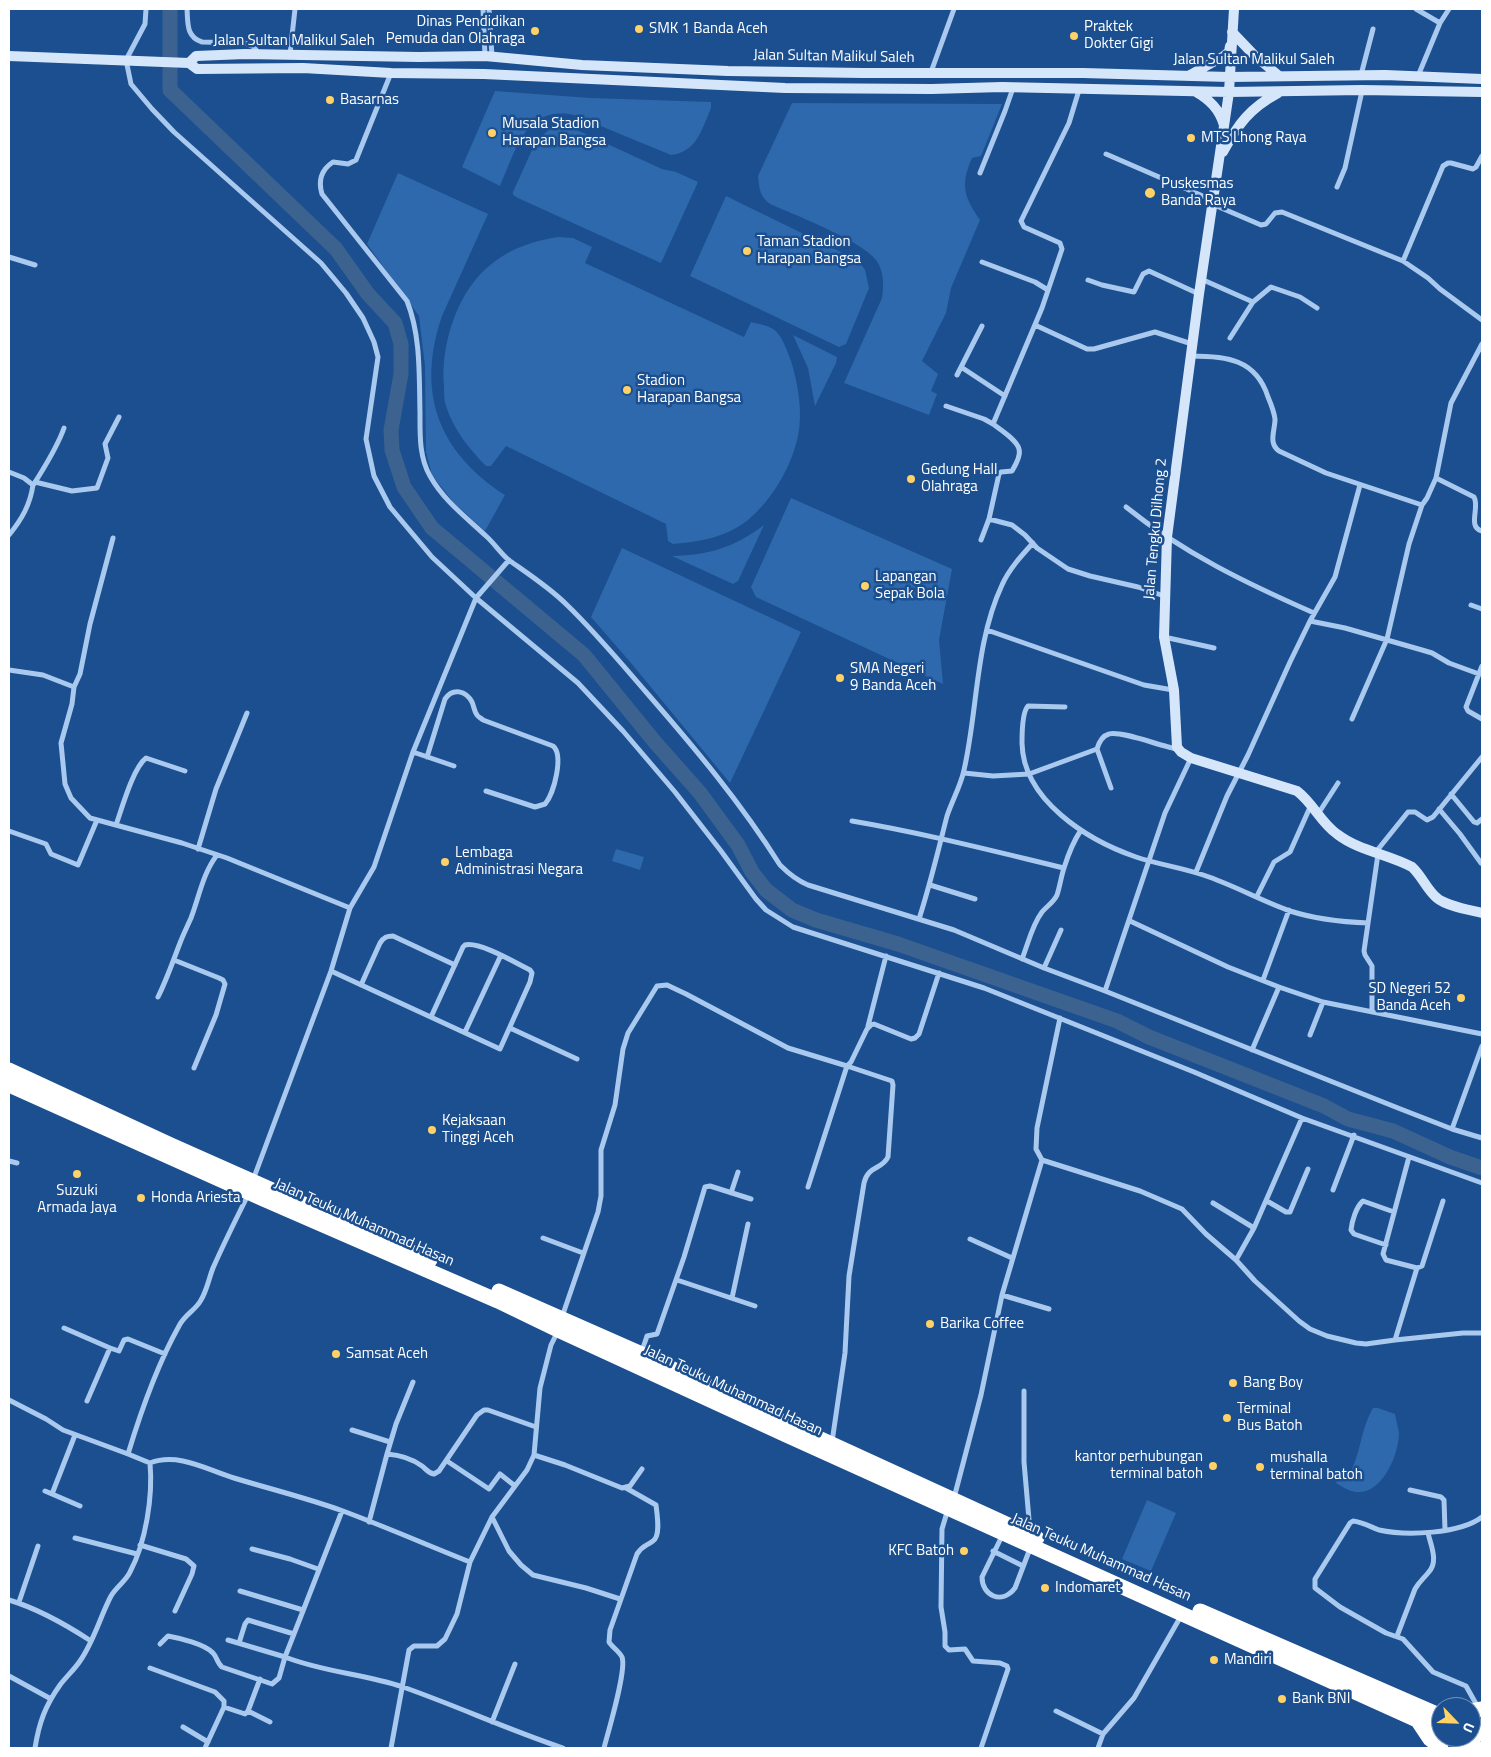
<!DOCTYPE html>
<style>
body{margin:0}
#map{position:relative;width:1491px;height:1757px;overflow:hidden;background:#1b4f8f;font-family:"Titillium Web",sans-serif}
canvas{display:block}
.frame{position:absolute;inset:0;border:10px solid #fff;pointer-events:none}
.north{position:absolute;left:1431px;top:1697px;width:50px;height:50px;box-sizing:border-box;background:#1b4f8f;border:1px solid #7695bc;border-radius:50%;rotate:114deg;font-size:14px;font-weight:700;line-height:20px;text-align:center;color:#fff}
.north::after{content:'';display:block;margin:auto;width:18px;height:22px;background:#ffd166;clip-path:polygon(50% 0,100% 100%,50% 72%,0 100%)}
</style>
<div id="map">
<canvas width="1491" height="1757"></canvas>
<div class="frame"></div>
<div class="north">U</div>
</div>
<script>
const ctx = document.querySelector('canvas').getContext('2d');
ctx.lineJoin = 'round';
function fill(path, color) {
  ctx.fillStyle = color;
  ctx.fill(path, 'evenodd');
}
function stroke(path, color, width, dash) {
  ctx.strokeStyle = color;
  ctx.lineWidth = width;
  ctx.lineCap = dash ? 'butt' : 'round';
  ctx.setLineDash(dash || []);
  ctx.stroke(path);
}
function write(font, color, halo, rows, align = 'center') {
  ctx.font = font + ' "Titillium Web",sans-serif';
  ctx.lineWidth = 5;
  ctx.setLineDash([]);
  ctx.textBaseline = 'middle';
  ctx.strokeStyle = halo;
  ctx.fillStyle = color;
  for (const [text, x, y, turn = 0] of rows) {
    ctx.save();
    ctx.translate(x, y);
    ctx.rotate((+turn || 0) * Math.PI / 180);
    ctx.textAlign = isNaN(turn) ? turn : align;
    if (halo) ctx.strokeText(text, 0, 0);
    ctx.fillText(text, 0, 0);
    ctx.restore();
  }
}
fill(new Path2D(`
 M495 91 590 98 711 102V108C702 129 697 152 671 155L574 115C525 105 516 151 500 186L462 167Z
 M792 103 1002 104 981 156 972 158C960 185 964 197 980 220L951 288 946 313 922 361 938 374 931 391 937 394 929 415 844 383 882 298C884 285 884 271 876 260 862 241 795 215 770 204 760 197 759 188 758 176Z
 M562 125 568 126 662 169 676 172 698 182 661 263 518 198 513 195V192L536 141 551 128Z
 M398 173 488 214 442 316C416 392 438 452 505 495L485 531 454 503 432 475 426 452 425 366 419 316 367 244Z
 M726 196 859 261 865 270 869 288 846 344 839 347 690 276Z
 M558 237 573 238 592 247 585 263 744 337 751 322C758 324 767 325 773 329 782 334 787 351 791 361 798 384 803 412 798 436 791 468 772 500 748 520 727 537 699 542 673 544L668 541 666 524 506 446 491 466H486C470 450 453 429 446 406 444 401 444 394 444 387 440 344 458 288 494 262 514 247 534 241 558 237Z
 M793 335 837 357 836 363 815 406 808 368Z
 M791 498 952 569 939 640 943 684 756 597 751 587Z
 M764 525 738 581 733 584 672 556C709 555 733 548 764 525Z
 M622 548 801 632 730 783 631 663 591 617Z
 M616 849 644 857 640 870 612 861Z
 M1373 1408H1378L1395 1414C1396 1420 1398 1427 1399 1433 1399 1453 1384 1490 1361 1492 1352 1493 1344 1488 1336 1483L1338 1478 1348 1477C1361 1455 1360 1430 1373 1408Z
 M1147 1500 1176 1513 1151 1571 1122 1559Z`), '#2e69ad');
stroke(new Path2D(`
 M170 9V90L336 249 368 294 395 323 401 344V374L391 430 392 450 404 487 432 528 584 655 654 741 700 793 738 845 752 872 766 890 792 910 816 920 898 944 1117 1021 1149 1037 1324 1106 1348 1119 1393 1131 1450 1157 1482 1168`), '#3c6290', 15);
stroke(new Path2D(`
 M146 9 145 24 126 60 131 84 152 109 174 132 321 263 346 293 363 318 374 342 378 357 366 439 374 476 390 507 432 557 476 598 578 683 623 731 675 792 721 851 756 899 766 910 793 927 984 988 1194 1072 1302 1118 1482 1183
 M187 9C188 23 186 37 202 42L245 43 254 47 258 53
 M483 9 485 56
 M489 9 492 56
 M1416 9 1440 23
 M290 54 295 9
 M931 72 954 9
 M391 73 356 160 348 164 333 162C321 170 318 181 322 194L407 301C421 336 419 376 420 413 420 434 419 457 430 476 444 501 466 517 486 536 495 544 501 554 510 561 530 575 550 588 567 605 595 632 620 662 646 692 694 747 741 803 780 865 789 874 796 880 808 885L954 930 1044 968 1105 991 1398 1108 1452 1129 1482 1138
 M1361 75 1373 29
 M1418 76 1440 23 1449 9
 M1106 154 1212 200
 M980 173 1005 111 1013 88
 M1337 187 1345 168 1362 91
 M1212 204 1261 225 1266 224 1275 213 1282 212 1403 261 1428 278 1440 289 1482 320
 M9 257 35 265
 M1403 261 1443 166 1448 163H1451L1473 169 1476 167 1482 156
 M982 262 1035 282 1048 290
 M1201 279 1253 302 1230 338
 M1088 280 1102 285 1134 292 1143 274 1149 271 1199 294
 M1253 302 1271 287 1300 297 1317 308
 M1035 325 1087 349H1094L1155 332 1192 344
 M1482 344 1451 403 1436 478 1474 497C1480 508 1467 527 1482 531
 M1191 356C1226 356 1256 359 1268 397 1271 404 1274 412 1275 419 1275 431 1268 443 1279 451L1326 473 1422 505
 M961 367 1005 396
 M957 375 982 326
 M946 406 984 419 993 424
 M9 472 24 478 33 485C30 505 22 519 9 535
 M35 482 72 491 97 488 108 458 105 444 119 417
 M34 484C45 466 57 448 64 428
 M1126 507C1183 553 1248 584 1314 613
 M989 519 1012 525 1025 535 1037 548 1068 569 1090 576 1138 587 1164 596
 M981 540 989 519 999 474 1001 472 1012 471C1015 466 1021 455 1019 449 1017 440 1001 430 993 424L1042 308 1062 249 1060 243 1024 227 1021 221 1069 123 1079 90
 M1471 605 1482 609
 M1310 621 1345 628 1422 650 1432 653 1449 663 1479 674
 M987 630 1144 685 1173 690
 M1164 637 1214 648
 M1482 666 1466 707 1468 711 1482 719
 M9 670 43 675 74 687 72 704 61 743 65 784 71 798 90 818 182 843 227 858 350 908
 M74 687 80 674 90 624 113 538
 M1065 707 1028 706C1022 712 1022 734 1022 743 1023 800 1087 840 1136 857 1160 865 1185 868 1209 877 1237 887 1262 901 1290 911 1315 919 1342 922 1368 923
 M1352 719 1387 639 1409 544 1422 505 1427 498 1436 478
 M1097 749 1111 788
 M413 752 454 766
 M427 757 445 699C453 687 466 691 472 702 474 706 474 711 477 715 478 717 481 718 483 720L553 746C564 755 554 794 545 804L535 807 486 791
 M964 773 993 776 1029 774 1097 749C1099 742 1102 736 1109 734 1121 730 1162 747 1178 749
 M1451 794 1474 822 1477 823 1482 819
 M1439 809 1460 834 1481 863
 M1318 814 1338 783
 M852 821C923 833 993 851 1064 868
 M116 825C122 808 133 768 146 758L185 771
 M9 831 46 844 51 854 78 865 97 820
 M198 849 216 789 247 713
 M1375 853 1408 812H1415L1427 820 1433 817 1482 757
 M1196 872 1227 796 1248 755 1290 662 1310 621 1335 577 1360 485
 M930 885 975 899
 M1257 896 1274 862 1290 852 1311 805
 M919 919C930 885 938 851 947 816 952 801 961 785 964 770 978 709 975 643 1002 585 1009 569 1022 555 1033 543
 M1130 921 1228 967 1279 987 1323 1002 1482 1034
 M1022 959C1028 944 1032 925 1042 912 1047 906 1054 902 1057 895 1060 886 1061 877 1064 868 1068 855 1073 842 1081 830
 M174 960 219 978 223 980 225 984 216 1015 194 1068
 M1044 968 1061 930
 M331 971 500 1049 530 982 532 973 530 970C516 963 479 941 465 945L463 947 431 1017
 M1263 980 1289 910
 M361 985 380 943C384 937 387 936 393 936L455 965
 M1105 991 1165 813 1191 758
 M158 997C167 979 173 961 180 943 183 935 187 927 191 918 199 897 203 873 217 855
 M1372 1012V966L1365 955 1364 951 1378 854
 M868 1026 886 956
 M510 1028 577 1059
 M465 1032 501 955
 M1310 1035 1323 1002
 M1252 1050 1279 987
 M1452 1129 1482 1046
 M1409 1157 1383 1254 1386 1260 1417 1268 1422 1266 1443 1201
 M1042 1160 1036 1149 1037 1128 1060 1018
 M9 1161 17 1163
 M253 1180 331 971 350 908 374 867 413 752 476 598 509 560
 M808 1187 847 1066 892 1081 893 1085 888 1157C882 1170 868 1165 864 1183L849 1276 845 1353 832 1442
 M1333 1190 1354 1135
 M731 1193 738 1172
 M1267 1201 1286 1212H1290L1308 1169
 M1213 1203 1254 1228
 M543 1238 583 1253
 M970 1239 1012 1258
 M1386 1245 1354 1234 1351 1230C1352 1221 1356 1207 1363 1201L1394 1212
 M1236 1260 1254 1228 1302 1118
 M1417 1268 1395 1340 1463 1333H1482
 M677 1280 755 1306
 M1002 1295 1049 1309
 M732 1298 748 1224
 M562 1317 598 1212 601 1196V1150L615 1105 623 1049 628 1033 657 986 667 985 686 994 788 1048 847 1066 851 1062 867 1029 871 1025 874 1024 911 1039 915 1038 919 1034 939 973
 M64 1328 110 1348
 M642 1351 647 1336 657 1334 684 1257 705 1187 710 1186 751 1199
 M1024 1391V1462L1030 1531
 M9 1400 46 1419 63 1430 128 1454
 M87 1401 110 1348 119 1351 124 1340 128 1339 165 1354
 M352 1430 390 1442
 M387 1454 396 1424 413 1382
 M534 1455 565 1465 622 1488 630 1486 642 1469
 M447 1461 489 1489 500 1474 515 1486
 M150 1463C178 1452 208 1470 234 1478 270 1489 307 1498 343 1511 386 1527 427 1545 470 1562
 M1410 1490 1441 1497 1444 1500 1445 1530
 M45 1491 80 1506
 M52 1494 75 1435
 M954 1498 981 1395 1002 1295 1042 1160 1140 1191 1182 1209 1206 1234 1236 1260 1255 1281 1299 1321 1310 1329 1327 1336 1356 1343 1366 1344 1395 1340
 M948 1509 942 1529 941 1607 945 1632V1646L949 1650 965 1649 973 1661 1000 1663 1007 1666 1008 1669 981 1748
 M492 1517 509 1551 521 1565 533 1575 586 1588 620 1599
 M369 1522 387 1454C400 1455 411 1458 422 1466 426 1469 428 1473 434 1474L439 1471 477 1415 484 1410H488L536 1427
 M1003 1534 982 1577C982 1596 1002 1605 1015 1588L1031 1546
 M75 1538 137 1554
 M140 1545 186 1559 194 1566 192 1574 175 1611
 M252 1549 290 1559 318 1569
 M993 1551 1023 1566
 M240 1591 303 1610
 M9 1600C39 1609 65 1624 91 1641
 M19 1602 38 1546
 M1397 1636 1415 1589C1419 1582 1423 1579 1428 1573 1439 1562 1431 1546 1428 1533
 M228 1640 285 1657 342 1511
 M239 1643 245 1624 248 1620 294 1634
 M160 1644 168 1636C179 1638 205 1644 213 1653 217 1657 217 1663 222 1667L272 1684 279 1678 285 1657C323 1672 364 1674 403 1687 457 1706 509 1730 563 1748
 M150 1668 215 1692 224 1701V1707L205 1748
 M9 1676 51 1699
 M224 1707 245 1714 248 1711 260 1679
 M1479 1709 1466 1686 1433 1672 1403 1639 1386 1633 1340 1607 1315 1588V1579L1350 1523 1353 1521C1362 1522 1371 1527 1379 1530 1406 1536 1460 1534 1482 1517
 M248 1711 270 1722
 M1056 1711 1103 1734
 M492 1722 515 1664
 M183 1727 208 1742
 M35 1748C39 1723 45 1706 60 1685 66 1677 74 1670 80 1661 94 1641 100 1617 111 1596 116 1587 126 1581 130 1572 146 1542 153 1496 150 1463L128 1454C141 1411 157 1365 179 1326 184 1315 196 1310 201 1300 207 1290 209 1278 213 1268 224 1243 236 1219 248 1195
 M391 1748 409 1650 414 1646H437L445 1639 457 1614 470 1562 492 1517 527 1470 534 1455 540 1388 551 1345 558 1331
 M604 1748C608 1732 627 1670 622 1657 619 1651 612 1647 609 1642L610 1630 637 1554C643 1545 645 1547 653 1541 661 1536 657 1514 656 1505L626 1488
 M1098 1748 1103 1734 1134 1698 1181 1616`), '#a9c9ee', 5);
stroke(new Path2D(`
 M1234 9 1229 92 1224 126 1199 294 1167 537 1164 637 1174 690 1177 747 1181 752 1191 758 1297 791C1313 803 1321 823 1337 834 1359 851 1388 854 1412 867 1422 876 1427 890 1437 898 1446 906 1470 910 1482 913
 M1232 32 1254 55 1279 76
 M9 56 189 63 197 69 303 68 391 73 484 74 785 88 932 89 1002 87 1229 92 1362 90 1482 92
 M189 63 196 56 245 54 419 57 485 56 582 65 728 71 863 73H1083L1229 77 1385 75 1482 79
 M1190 75 1224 56 1229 52 1230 46
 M1196 92C1210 100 1219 109 1224 125
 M1223 152C1238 124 1250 108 1278 93`), '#d6e6fa', 10);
stroke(new Path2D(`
 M9 1070 171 1145 430 1260
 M9 1085 263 1199 498 1301 558 1330 786 1435 1441 1731
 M499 1291 642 1354 751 1407 1037 1538
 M1200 1611 1441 1716
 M1471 1711 1482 1709
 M1418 1721 1430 1739 1441 1748
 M1471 1729 1482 1734
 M1453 1737 1477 1748`), '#fff', 15);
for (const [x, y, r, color] of [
 [639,29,5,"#ffd166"],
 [535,31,5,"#ffd166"],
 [1074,36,5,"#ffd166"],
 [330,100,5,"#ffd166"],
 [492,133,5,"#ffd166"],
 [1191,138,5,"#ffd166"],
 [1150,193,6,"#ffd166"],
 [747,251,5,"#ffd166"],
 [627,390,5,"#ffd166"],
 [911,479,5,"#ffd166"],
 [865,586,5,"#ffd166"],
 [840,678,5,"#ffd166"],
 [445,862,5,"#ffd166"],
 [1461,998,5,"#ffd166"],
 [432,1130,5,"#ffd166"],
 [77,1174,5,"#ffd166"],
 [141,1198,5,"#ffd166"],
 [930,1324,5,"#ffd166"],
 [336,1354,5,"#ffd166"],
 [1233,1383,5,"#ffd166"],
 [1227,1418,5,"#ffd166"],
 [1213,1466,5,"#ffd166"],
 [1260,1467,5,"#ffd166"],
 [964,1551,5,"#ffd166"],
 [1045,1588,5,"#ffd166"],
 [1214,1660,5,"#ffd166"],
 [1282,1699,5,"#ffd166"]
]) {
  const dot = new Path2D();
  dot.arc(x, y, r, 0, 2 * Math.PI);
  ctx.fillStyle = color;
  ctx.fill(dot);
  stroke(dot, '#1b4f8f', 2);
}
write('15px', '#fff', '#1b4f8f', [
 ["Dinas Pendidikan",525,22,"right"],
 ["Pemuda dan Olahraga",525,39,"right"],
 ["Praktek",1084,27],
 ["Dokter Gigi",1084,44],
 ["SMK 1 Banda Aceh",649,29],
 ["Basarnas",340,100],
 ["Musala Stadion",502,124],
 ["Harapan Bangsa",502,141],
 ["MTS Lhong Raya",1201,138],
 ["Puskesmas",1161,184],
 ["Banda Raya",1161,201],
 ["Taman Stadion",757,242],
 ["Harapan Bangsa",757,259],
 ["Stadion",637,381],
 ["Harapan Bangsa",637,398],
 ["Gedung Hall",921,470],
 ["Olahraga",921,487],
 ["Lapangan",875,577],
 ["Sepak Bola",875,594],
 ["SMA Negeri",850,669],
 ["9 Banda Aceh",850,686],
 ["Lembaga",455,853],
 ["Administrasi Negara",455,870],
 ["SD Negeri 52",1451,989,"right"],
 ["Banda Aceh",1451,1006,"right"],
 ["Kejaksaan",442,1121],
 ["Tinggi Aceh",442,1138],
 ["Suzuki",77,1191,"center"],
 ["Armada Jaya",77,1208,"center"],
 ["Honda Ariesta",151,1198],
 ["Barika Coffee",940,1324],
 ["Samsat Aceh",346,1354],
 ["Bang Boy",1243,1383],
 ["Terminal",1237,1409],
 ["Bus Batoh",1237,1426],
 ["kantor perhubungan",1203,1457,"right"],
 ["terminal batoh",1203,1474,"right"],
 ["mushalla",1270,1458],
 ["terminal batoh",1270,1475],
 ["KFC Batoh",954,1551,"right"],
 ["Indomaret",1055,1588],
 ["Mandiri",1224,1660],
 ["Bank BNI",1292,1699]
], 'left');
write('15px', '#fff', '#1b4f8f', [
 ["Jalan Sultan Malikul Saleh",294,41],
 ["Jalan Sultan Malikul Saleh",834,57,1],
 ["Jalan Sultan Malikul Saleh",1254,60],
 ["Jalan Tengku Dilhong 2",1156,529,-85],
 ["Jalan Teuku Muhammad Hasan",364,1223,24],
 ["Jalan Teuku Muhammad Hasan",733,1391,25],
 ["Jalan Teuku Muhammad Hasan",1101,1558,24]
]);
</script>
